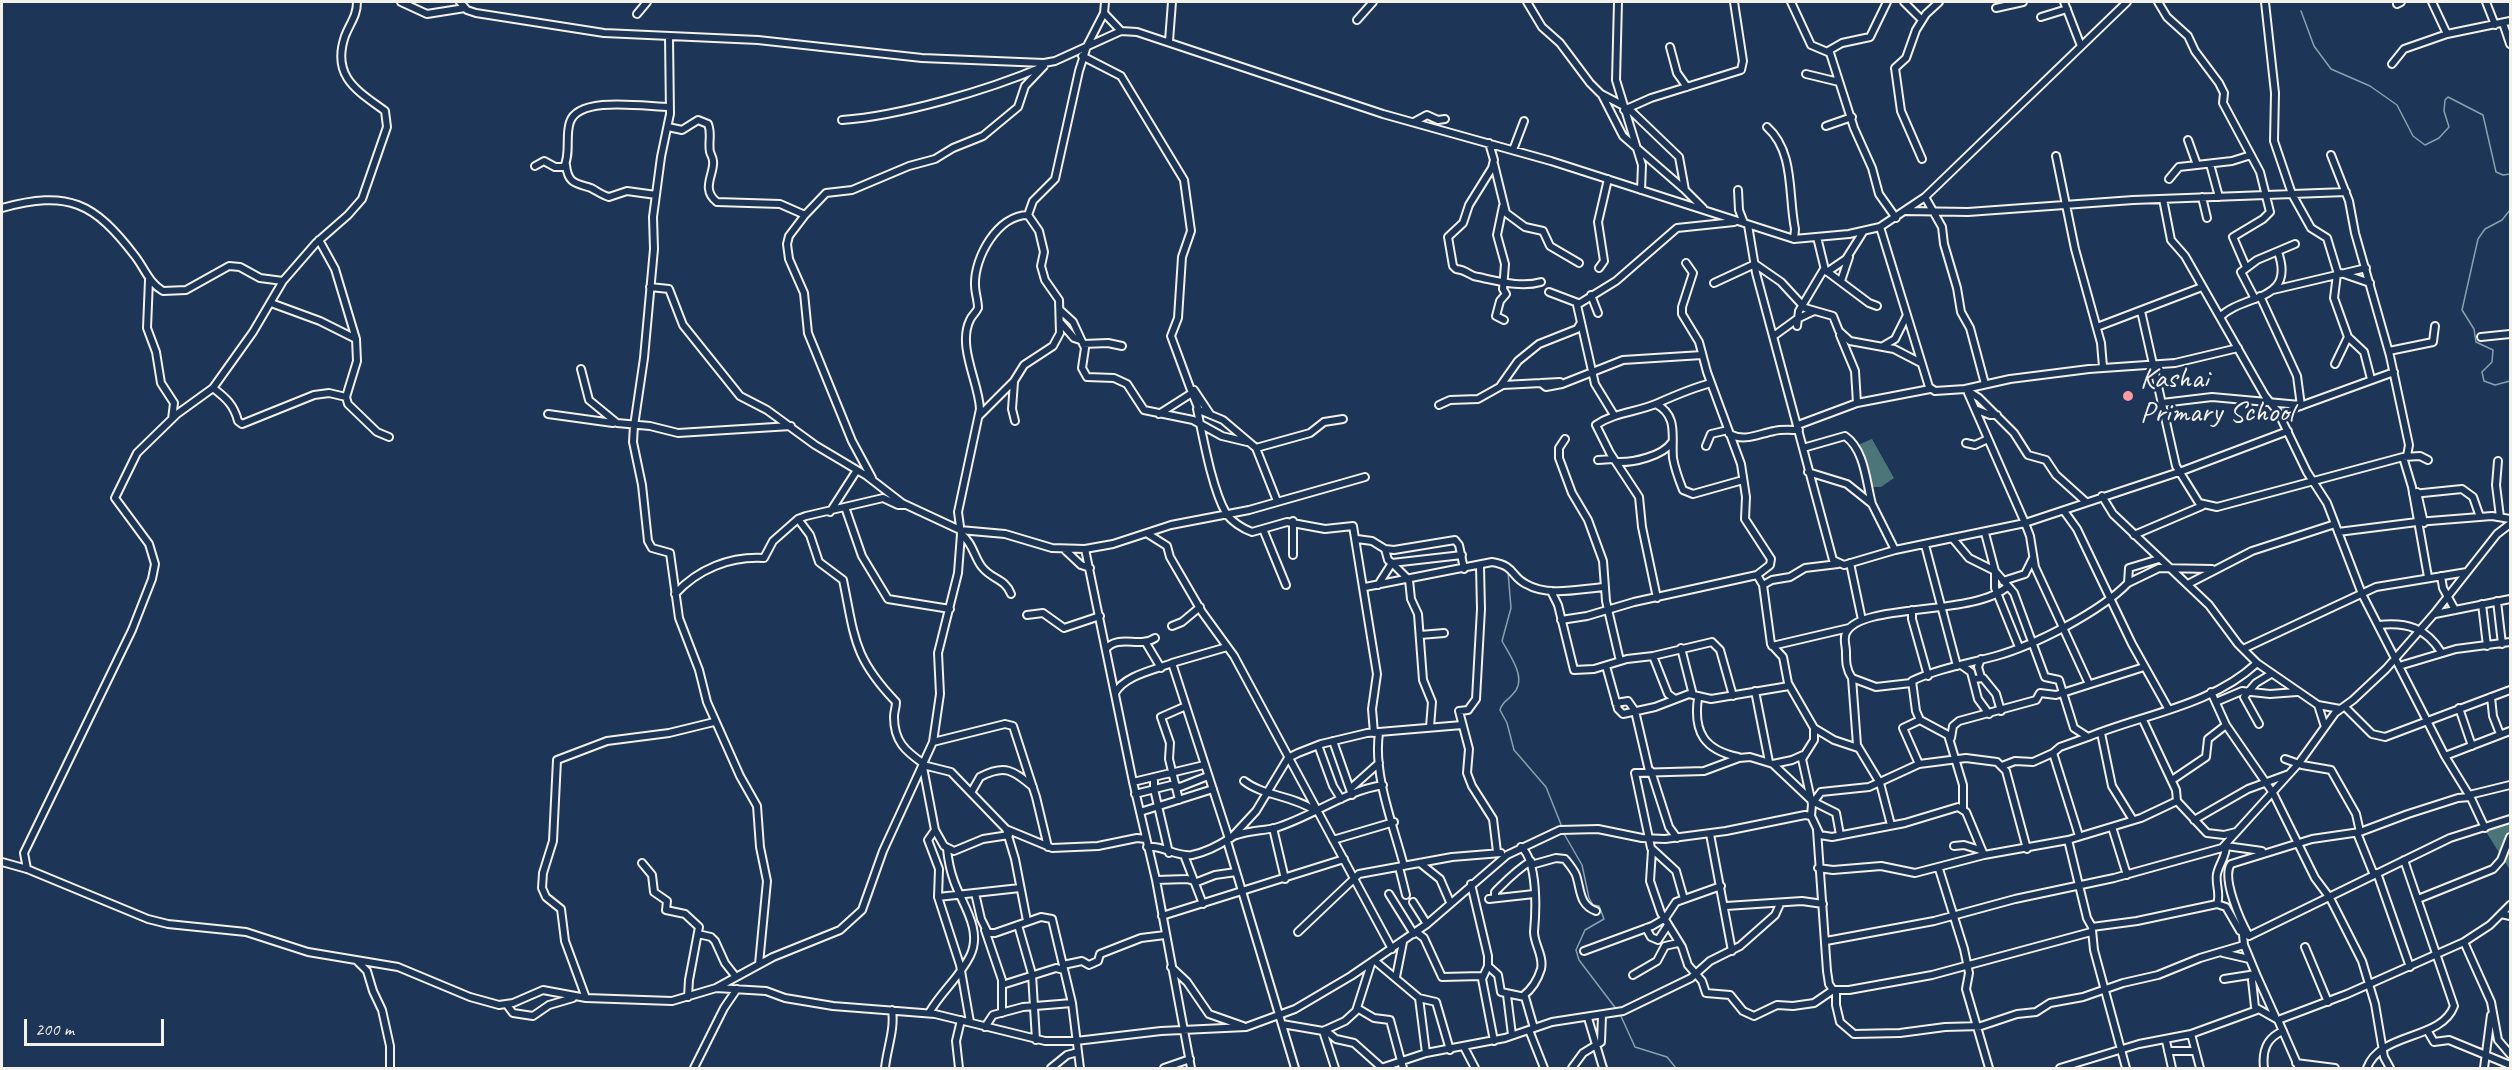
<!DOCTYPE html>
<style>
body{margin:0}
#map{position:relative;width:2512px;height:1070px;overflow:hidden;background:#1d3557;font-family:Caveat,sans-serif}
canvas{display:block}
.frame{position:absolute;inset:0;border:3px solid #f4f1e8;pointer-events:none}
.scale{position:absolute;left:24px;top:1019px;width:140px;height:27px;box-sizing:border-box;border:3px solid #f4f1e8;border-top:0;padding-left:8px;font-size:18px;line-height:21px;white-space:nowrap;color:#f4f1e8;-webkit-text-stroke:4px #1d3557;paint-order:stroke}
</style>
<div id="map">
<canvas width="2512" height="1070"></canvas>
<div class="frame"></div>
<div class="scale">200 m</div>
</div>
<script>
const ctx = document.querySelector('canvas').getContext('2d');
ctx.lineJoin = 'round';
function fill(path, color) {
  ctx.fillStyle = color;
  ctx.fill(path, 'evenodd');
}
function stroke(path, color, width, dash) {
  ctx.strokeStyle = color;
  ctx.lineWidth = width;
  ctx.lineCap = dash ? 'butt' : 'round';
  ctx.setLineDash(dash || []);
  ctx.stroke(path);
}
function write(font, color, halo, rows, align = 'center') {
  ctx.font = font + ' Caveat,sans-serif';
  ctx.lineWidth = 5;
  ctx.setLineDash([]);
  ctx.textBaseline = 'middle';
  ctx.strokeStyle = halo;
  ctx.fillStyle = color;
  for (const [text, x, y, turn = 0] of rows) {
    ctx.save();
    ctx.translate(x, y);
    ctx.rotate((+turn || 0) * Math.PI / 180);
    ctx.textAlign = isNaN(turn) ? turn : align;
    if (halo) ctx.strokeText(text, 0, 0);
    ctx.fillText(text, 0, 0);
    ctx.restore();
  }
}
fill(new Path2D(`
 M1872 439 1894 478 1881 487H1871L1858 445Z
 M2510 819V870L2485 830Z`), '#4c757a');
stroke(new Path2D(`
 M2301 11 2314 46 2331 69 2370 86 2397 105 2413 136 2425 145 2439 138 2449 127 2444 111 2445 100 2448 97 2483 115 2496 172 2503 175 2510 174
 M2510 210 2502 220 2485 229 2478 239 2462 310 2474 329 2476 342 2493 350 2492 362 2482 372 2484 381 2495 385 2510 381
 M1508 572 1511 608 1502 641C1510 656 1529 680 1512 695 1507 701 1502 702 1500 710L1507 723 1514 750 1546 787 1562 827
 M1563 832 1582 865 1589 898 1593 905 1599 906 1604 919 1585 930 1576 950 1579 960 1617 1010
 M1620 1014 1635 1047 1667 1057 1676 1068`), '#89a1ae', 1.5);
const minor = new Path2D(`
 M401 2 427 14 465 8
 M460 2 467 10 476 13 604 33 758 40 922 58 1044 63 1055 61 1121 31 1137 32 1383 114 1551 161 1794 239 1849 234 1880 227 1925 197 2127 2
 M1527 2 1542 27 1560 43 1590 83 1601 94 1622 105
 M1618 2 1616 80 1642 165 1641 190
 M1791 2 1811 45 1830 53 1854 128 1872 168 1879 194 1896 218
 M1904 2 1922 20
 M2064 2 2081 46
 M2158 2 2167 17 2188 36 2195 51 2219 83 2224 93 2223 103 2260 172 2270 212 2263 219 2233 237 2246 267
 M2265 2 2275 93 2274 141 2292 194 2311 228 2327 238 2338 274
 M2432 2 2447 34
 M2486 2 2495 25
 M2397 4 2401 2
 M1996 8 2023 2
 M1104 13 1121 31
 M637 14 647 2
 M2041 17 2067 9
 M1357 20 1373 2
 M2503 23 2510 44
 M1169 41 1172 2
 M1670 47 1677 73 1687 87
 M1828 51 1842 43 1870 37 1887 2
 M1082 56 1121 76 1184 180 1191 231 1182 257 1178 318 1171 336 1192 393 1159 414
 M2392 64 2404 49 2447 34 2510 21
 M1806 74 1839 82
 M1602 95 1623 136 1684 189
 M1628 108 1679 157 1685 190 1703 208
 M1624 110 1651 98 1741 70 1743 61 1734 2
 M842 120C900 116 988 90 1042 67
 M1414 122 1427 115 1438 120 1445 119
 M1826 126 1852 117
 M668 127 682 130 698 120 708 124C712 134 708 142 710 152 711 155 713 158 713 161 715 173 700 189 717 202L780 204 805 215 826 193 852 190 909 166 935 159 953 148 983 136 1018 107 1025 86 1044 66
 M1767 127C1795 152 1788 195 1795 229L1794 239
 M2188 140 2197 165
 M1489 143 1494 160 1492 168 1469 205 1463 223 1448 237 1453 266 1456 269C1468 270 1469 276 1478 277 1498 281 1521 288 1541 282
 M1513 150 1524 121
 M2331 155 2349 201 2355 233 2390 356 2409 445 2407 456
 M2056 156 2075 249 2101 343 2103 367
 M1922 159 1901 111 1895 68 1906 58 1916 30 1926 14 1939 2
 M1494 164 1506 213 1525 227 1543 231 1550 246 1579 263
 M2210 164 2219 197
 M566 165C568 184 576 183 591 188 597 191 602 195 609 197L627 191 656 195
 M535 166 544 161 555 167H564C571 153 565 136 570 122 579 95 647 107 670 107
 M2169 179 2179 167 2232 161 2251 155
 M1738 190 1739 210 1744 223
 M1925 197 1942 227 1944 244 1957 288 1961 312 1970 328 1985 384
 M2202 197 2207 218
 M2163 199 2171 240 2185 256 2265 396 2278 412 2307 472 2327 503 2362 594 2445 756 2469 795 2510 785
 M1503 206 1497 235 1505 264 1503 289 1506 294 1500 301 1496 316 1504 320
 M2 208C68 190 94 202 135 256 145 269 149 283 163 291L186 290 229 266 240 267 260 278 283 281
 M1905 211 1968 212 2133 200 2346 192
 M805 215 789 236 787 244 789 259 804 293 808 333 852 441 872 478
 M1748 225 1756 273 1833 560 1844 565 1895 550 2025 523 2030 536 2035 567 2089 684
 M1880 227 1929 387 1935 391 1965 389 1979 398 2014 433 2028 455 2046 460 2056 475 2086 502
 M1817 237 1825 270 1869 303 1877 306
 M319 240 335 269 356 339 357 361 346 397 348 404 377 432 389 437
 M1686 263 1693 273 1682 307V314L1699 342 1707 372 1741 464 1746 497 1745 519 1771 559 1770 565 1757 575 1763 585 1771 644 1783 657 1788 683 1814 728V740L1802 759 1812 804 1811 816
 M1599 268 1604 261 1598 222 1608 179
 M1827 272 1846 259 1863 232
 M2341 273 2370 283
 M2337 274 2334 298 2348 337 2364 352 2371 379
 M149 280 147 328 156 352 161 383 174 403 172 419
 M1841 281 1849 257
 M1714 283 1755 264 1781 282 1805 308 1833 316 1839 331 1850 341 1894 349 1921 363
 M650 287 669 289 683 325 740 396 767 410 815 445 867 476 902 503 960 530 1005 534 1052 548 1085 549 1113 544 1171 525 1249 510 1365 477
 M2273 290 2366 268
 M1549 292 1578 303
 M1591 295 1598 313
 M2260 296 2297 376 2301 406
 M2255 299 2241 272 2257 260 2295 244
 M271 303 320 321 356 339
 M1060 310 1073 322 1085 348 1082 368 1087 377 1114 378 1127 384 1144 410 1193 420 1222 436 1247 442
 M2141 311 2176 466 2199 503 2217 507 2403 457 2420 456 2428 460
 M2220 317C2244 293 2296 303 2278 252
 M1061 323 1074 338 1080 340
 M1797 326 1799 311 1824 269
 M2097 327 2202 287
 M1775 335 1797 319 1814 311
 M1840 335 1855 371 1857 403
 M2481 337 2510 334
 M1083 344 1108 343 1122 346
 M1883 346 1895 339 1907 315
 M2389 351 2433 342 2435 326
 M2335 364 2348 337
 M581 369 589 400 617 423 650 426 678 433 791 426
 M1014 382 1012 409 1015 421
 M1541 383 1546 387 1562 384 1623 360 1702 355
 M1501 385 1518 361 1539 344 1577 329 1580 324
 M213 388C226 398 234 405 238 421L242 424 314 395 329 393 346 397
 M1965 389 2010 379 2089 369 2175 363 2238 348
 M1194 390 1210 414
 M1192 393 1199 410 1223 420 1256 448 1277 501
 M1968 393 2025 523 2182 471 2288 431
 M2162 403 2212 397 2300 405
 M1656 404C1679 416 1671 438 1673 458 1675 470 1679 480 1683 490L1693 494 1743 480
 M1439 405 1450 400 1478 399 1503 385 1560 382
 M1197 409C1203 437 1212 489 1226 513 1231 521 1243 529 1252 532L1287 522 1325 529 1353 526 1377 674 1372 709 1374 733
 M1975 409 1990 415H1997
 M548 414 613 423
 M1614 415 1595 384 1577 305 1616 281 1677 228 1734 222
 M979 416 1014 381 1024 365 1053 346 1060 333 1059 300 1045 280 1041 266 1044 252 1039 231 1028 215 1033 201 1055 179 1079 71 1087 46 1104 13 1105 2
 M2281 418 2292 409 2394 372
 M634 425 633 442 642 485 648 541 652 548 670 553 679 618 699 670 707 702 740 776 757 806 760 847 767 881 759 964
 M1798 425 1857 403 1930 389
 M634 426 644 358 654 249 653 217 661 157 670 114 669 37
 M1729 434C1745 442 1758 434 1774 431 1782 429 1791 430 1799 430
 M1565 439 1559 448V458L1572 493 1588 520 1603 561 1606 601 1620 661
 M1966 443 1975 445 1988 439
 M1706 446 1711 434 1728 430
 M1256 448 1310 433 1324 422 1343 419
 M1803 448 1845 436C1865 450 1866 482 1872 504
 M2403 457 2412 487 2428 577
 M1598 460 1613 459
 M2498 461 2496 485 2500 517
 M1616 462C1633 463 1663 456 1672 442
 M1808 472 1847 484 1872 504 1895 550
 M2417 492 2424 523
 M2413 494 2462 489 2473 497 2480 517
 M2102 496 2113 514 2209 605 2238 644 2257 663 2318 705 2340 709
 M845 507 862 556 888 599 950 609
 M2064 511 2077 529 2132 644 2169 710
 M830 512 857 470
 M798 519 810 535 819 562 843 580C855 638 853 657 896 702 896 708 894 711 894 717 894 741 905 751 924 764
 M1263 529 1286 585
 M2338 532 2417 522 2492 516 2510 519
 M1985 533 1995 571 2014 593 2045 677 2059 680 2074 728 2088 737C2144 714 2211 706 2257 663
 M961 534C973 543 974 557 982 567 992 580 1005 578 1011 594
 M1148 534 1167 546 1170 557 1202 612 1234 656 1392 949
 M2134 535 2202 506
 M1357 539 1372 541 1385 549 1394 550 1455 540 1459 545 1464 569
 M1954 540 1969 558 1995 571V588L2019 647
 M1925 545 1957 666
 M1064 549 1081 565 1090 568
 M1085 549 1133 782 1156 880 1191 1068
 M1385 549 1388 560 1392 563 1462 555
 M1293 555V521
 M1850 563 1862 620
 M1480 567 1481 609 1476 699 1468 710 1459 711 1469 749 1467 773 1472 786 1493 819 1497 852
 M2441 576 2443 588 2455 610
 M2003 581 2025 574 2033 558
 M2128 583 2159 568 2212 569
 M2188 584 2252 551 2335 524
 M1378 585 1392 563 1409 580 1411 599 1418 614 1423 680 1432 702 1430 727
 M1763 585 1772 580 1790 577 1805 568 1838 564
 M1365 587 1492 562C1516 566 1510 576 1526 584 1548 597 1579 589 1604 587
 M1551 591 1558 605 1574 670 1594 669 1627 659 1653 656 1712 642 1720 650 1733 696
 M675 594C698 569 730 556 764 558L773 541 798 519 806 516 883 498 898 505H905
 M1657 598 1642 527 1639 497 1610 453 1596 425C1615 412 1638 412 1658 403 1676 395 1692 388 1711 383
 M2497 601 2502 644
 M2482 604 2487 646
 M1912 610V619L1928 676
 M2435 614 2510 599
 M1027 615 1043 613 1064 628 1100 616
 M1561 620 1587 616 1634 602 1757 575
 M2379 625C2407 622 2426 628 2441 652
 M1172 626 1182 622 1200 607
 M1420 635 1444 633
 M1146 643 1161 668
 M1772 646 1849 628
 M1681 648 1693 695
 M1106 649C1118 634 1140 648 1155 638
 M2243 649 2376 587 2467 572
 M1653 656 1668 694 1675 699
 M1172 663 1227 647
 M1961 665 1971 672 1978 699 1989 714
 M1606 666 1618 709 1623 714 1655 707 1689 694 1711 699 1789 686
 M2399 666 2456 649 2510 642
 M1981 677 1978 667 1981 659
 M1852 678 1857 745 1880 783 1891 825
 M1973 679 1983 678 1996 694 2001 711
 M1911 683 1876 687 1852 678C1846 669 1846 662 1846 652 1846 645 1843 639 1846 633 1860 602 1975 617 2008 586
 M1755 691 1769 762
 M2211 692 2226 725 2273 793 2315 878 2330 898 2362 961 2375 1004 2384 1057 2390 1068
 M1115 693C1125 675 1155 670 1172 663L1229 839
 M2491 697 2493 716 2500 734
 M1698 698C1693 733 1705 750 1738 757
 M2216 702 2242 691 2270 694 2297 692
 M1616 703 1628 701 1635 711 1649 771
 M2318 705 2325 727
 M2345 707 2372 734 2385 737 2510 690
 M2459 708 2472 746
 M2259 724 2244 697 2256 683 2271 674
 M1814 728 1834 740 1858 748
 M1379 733C1373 775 1393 824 1404 866
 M2101 733 2112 786 2133 820
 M1951 738 1953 726 1959 721 2036 700 2040 693 2056 695 2144 667
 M1333 741 1352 795
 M933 742 1005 724 1013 726 1036 797 1048 847
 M1318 745 1333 786 1341 799
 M2445 756 2510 731
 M2285 759 2302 765 2331 770 2356 814 2360 832
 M1773 764 1792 760 1803 755
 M1919 764 1903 728 1920 720
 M923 765 951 772 1006 829 1015 859 1027 921
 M2002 766 2015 761 2033 762 2053 753
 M923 767 935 830 928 840 939 869 938 897 960 965 970 1022
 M1651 771 1669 827 1677 838
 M1154 777V789L1169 853
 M2172 780 2206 757 2208 739 2226 725
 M1244 781C1263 796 1292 795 1316 811
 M1133 782 1204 765
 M1350 789 1379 763
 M972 791 980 777C1005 764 1013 770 1033 787
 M1135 794 1171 785 1180 787 1208 776
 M2470 796 2485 828
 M1179 800 1169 759 1170 743 1161 717 1186 706
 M2177 801 2207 833 2224 835 2236 832
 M1814 802 1836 813 1840 835
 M1812 804 1821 792 1869 787 1919 764 1966 758 1997 762 2006 771 2027 849
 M1963 808V785L1948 735 1920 720 1916 711 1912 681C1936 669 1970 663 1996 656 2035 645 2100 612 2128 583L2129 568 2159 559
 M1140 812 1213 789
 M2194 820 2248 789 2289 774
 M2112 827 2127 875
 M1273 828 1285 879
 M1006 829 1052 848 1098 846 1137 838 1146 839
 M935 830 944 846 954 851 983 839 1009 835
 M1817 830 1827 971 1829 984 1833 990H1849L1932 975 2091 932
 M2357 833 2374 875
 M1710 834 1732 951
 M2079 836 2053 753 2060 747 2088 737
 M1231 838 1256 811 1288 758 1298 753 1321 744 1367 733 1462 725
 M1333 840 1394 822
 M2068 840 2141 818 2177 801 2176 790 2143 720
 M1227 841 1295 1068
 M1954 846 1964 845 1980 850
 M1147 847C1164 845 1174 857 1192 855 1206 852 1218 846 1230 838 1241 831 1262 831 1275 828 1312 817 1344 791 1383 785
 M1521 847C1538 861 1536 911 1534 932 1534 944 1544 956 1541 969 1538 979 1532 989 1523 996
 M1652 850 1650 881 1661 913 1682 947 1688 965 1702 981 1706 993 1730 995 1743 1011 1754 1016 1777 1005 1793 1006 1814 1003 1833 990
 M1184 855 1203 904
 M2 862 27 869 148 919 168 924 246 932 308 952 398 967 470 997 499 1005 513 1003 543 990 586 998 672 1001 716 988 773 957 840 930 862 910 883 851 933 742 940 694 938 653 958 573 961 534 958 512 980 409C979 383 957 346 970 320 972 315 976 313 978 308 978 300 975 293 975 285 974 257 998 215 1028 215
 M642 863 652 875 654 892 667 901 666 910 685 914 699 927 689 980 688 997
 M1420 863 1440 879 1450 902
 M1531 865 1556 858 1565 859C1569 864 1574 870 1576 875 1581 890 1579 905 1596 911
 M1399 867 1406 895
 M1818 868 1833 870 1881 866 1915 873 1984 855
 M27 869 24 853 132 630 152 579 155 564 149 544 115 498 137 453 177 414 213 388 253 332 283 281 316 243 348 215 362 199 387 127 385 111C358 91 331 77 345 36 350 23 357 16 357 2
 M1939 869 1964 949 1969 973 1966 989 1989 1068
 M2377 873 2410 967
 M1156 880 1187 879 1197 882 1215 875 1236 872
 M1471 884 1488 956V966L1482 979 1494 1041
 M975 893 981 919 988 933H995L1041 917 1052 919 1072 1003 1080 1068
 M1389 894 1414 934
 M938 897 1020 888
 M1495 898V892C1506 881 1516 870 1531 861
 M1489 899 1534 894
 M1684 899 1676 871 1651 848 1635 773 1704 771 1739 758 1750 757 1773 764 1810 799
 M2418 899 2493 869 2501 860 2510 837
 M1413 902 1427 924
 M2217 904C2221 894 2215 884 2217 874 2219 864 2226 857 2226 846L2262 851
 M1726 906 1802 901 1823 904
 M2501 914 2510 916
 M1162 916 1344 859
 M1664 920 1676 902 1721 886
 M1018 925 1032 974 1036 1040
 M1646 928 1651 937 1658 940 1668 925
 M985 930 1002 980V1013
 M2092 930 2094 950 2126 1068
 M1298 932 1359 874 1452 857 1501 853
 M1416 932 1424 938 1442 977 1482 976
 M698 934 711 937 715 941 725 963 736 977
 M2249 936C2241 922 2221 878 2231 864L2312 839 2360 832 2408 814 2458 798 2470 797
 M1826 941 1934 921 2015 899 2114 878 2222 848 2299 763 2335 713 2353 700 2386 669 2434 614 2497 534 2510 524
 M2464 942 2490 925 2510 905
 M2244 945 2256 974 2252 980 2255 1007 2278 1020 2299 1068
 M2305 947 2328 1002
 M1584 951 1652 926 1664 919
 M2223 953 2249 959
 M357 961 367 971 373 991 382 1010 390 1046V1068
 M1375 961 1419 998 1436 1002 1450 1050
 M1063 965 1082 961 1089 965 1098 961 1100 954 1141 938 1165 935
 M1488 966 1498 975 1501 992 1525 997 1534 1028
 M1171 967 1187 982 1209 1014 1243 1026
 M1633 975 1657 961 1665 946 1678 943
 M1396 977 1403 942
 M2224 979 2256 974 2275 1016
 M1002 985 1056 968 1064 970
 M716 988 766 991 785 998 833 1006 935 1014 1045 1041H1076L1161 1031 1246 1027 1295 1009 1351 976 1427 924 1507 855 1560 830 1598 829 1642 838 1665 839 1726 831 1805 815 1811 816 1820 835 1832 837 1905 823 1958 807 1966 812 1984 855 2068 840 2087 918 2092 927 2137 921 2217 904 2226 907 2240 931 2249 936 2450 838 2510 819
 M1836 991V1005L1840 1022 1854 1034 1900 1033 1945 1027 1981 1026 2017 1014 2036 1012 2050 1003 2083 997 2123 983 2158 975 2200 958 2244 945 2243 935
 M1507 995 1512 1035
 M586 998 565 941 561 909 546 897 542 888 543 873 553 841 557 760 607 741 669 733 714 722
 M1419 998 1426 1053
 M507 1005 513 1013 533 1016 549 1005 573 998
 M1357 1008 1374 1018 1390 1020 1403 1068
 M929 1013C941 992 959 978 970 956 983 930 962 904 954 881 950 870 948 859 947 849
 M1588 1018 1603 1068
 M2278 1020 2347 994 2464 942 2491 1002 2498 1040 2510 1054
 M1282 1024 1323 1031 1335 1068
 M985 1027 993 1015 1023 1007 1072 1003
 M1325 1030 1336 1039 1354 1043 1382 1068
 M1529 1030 1544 1068
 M2427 1030 2434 1042 2449 1040 2510 1065
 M1323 1031 1345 1021 1356 1011 1371 964
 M2191 1034 2200 1068
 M2166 1041 2172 1068
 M1464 1047 1475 1068
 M2168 1051H2195
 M2296 1063 2335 1068
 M694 1068 724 1008 737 989
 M885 1068C887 1048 895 1030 892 1010
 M959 1068 956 1041 961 1020
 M1051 1068 1067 1055 1078 1052
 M1164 1068 1190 1059
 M1381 1068 1426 1053 1505 1038 1552 1022 1623 1011 1691 978 1710 961 1740 946 1775 915 1780 904
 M1572 1068 1583 1053 1601 1042 1602 1016
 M2060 1068 2139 1044 2191 1034 2257 1010
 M2264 1068C2262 1051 2266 1038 2283 1031
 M2367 1068C2381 1031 2441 1041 2454 1006L2404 860
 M2484 1068 2491 1015`);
stroke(minor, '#f4f1e8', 10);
stroke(minor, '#1d3557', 6);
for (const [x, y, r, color] of [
 [2128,396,6,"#ff9aa2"]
]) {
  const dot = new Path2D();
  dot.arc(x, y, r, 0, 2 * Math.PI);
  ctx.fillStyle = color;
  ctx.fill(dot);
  stroke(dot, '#1d3557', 2);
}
write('30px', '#f4f1e8', '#1d3557', [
 ["Kashai",2140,379],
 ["Primary School",2140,413]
], 'left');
</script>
